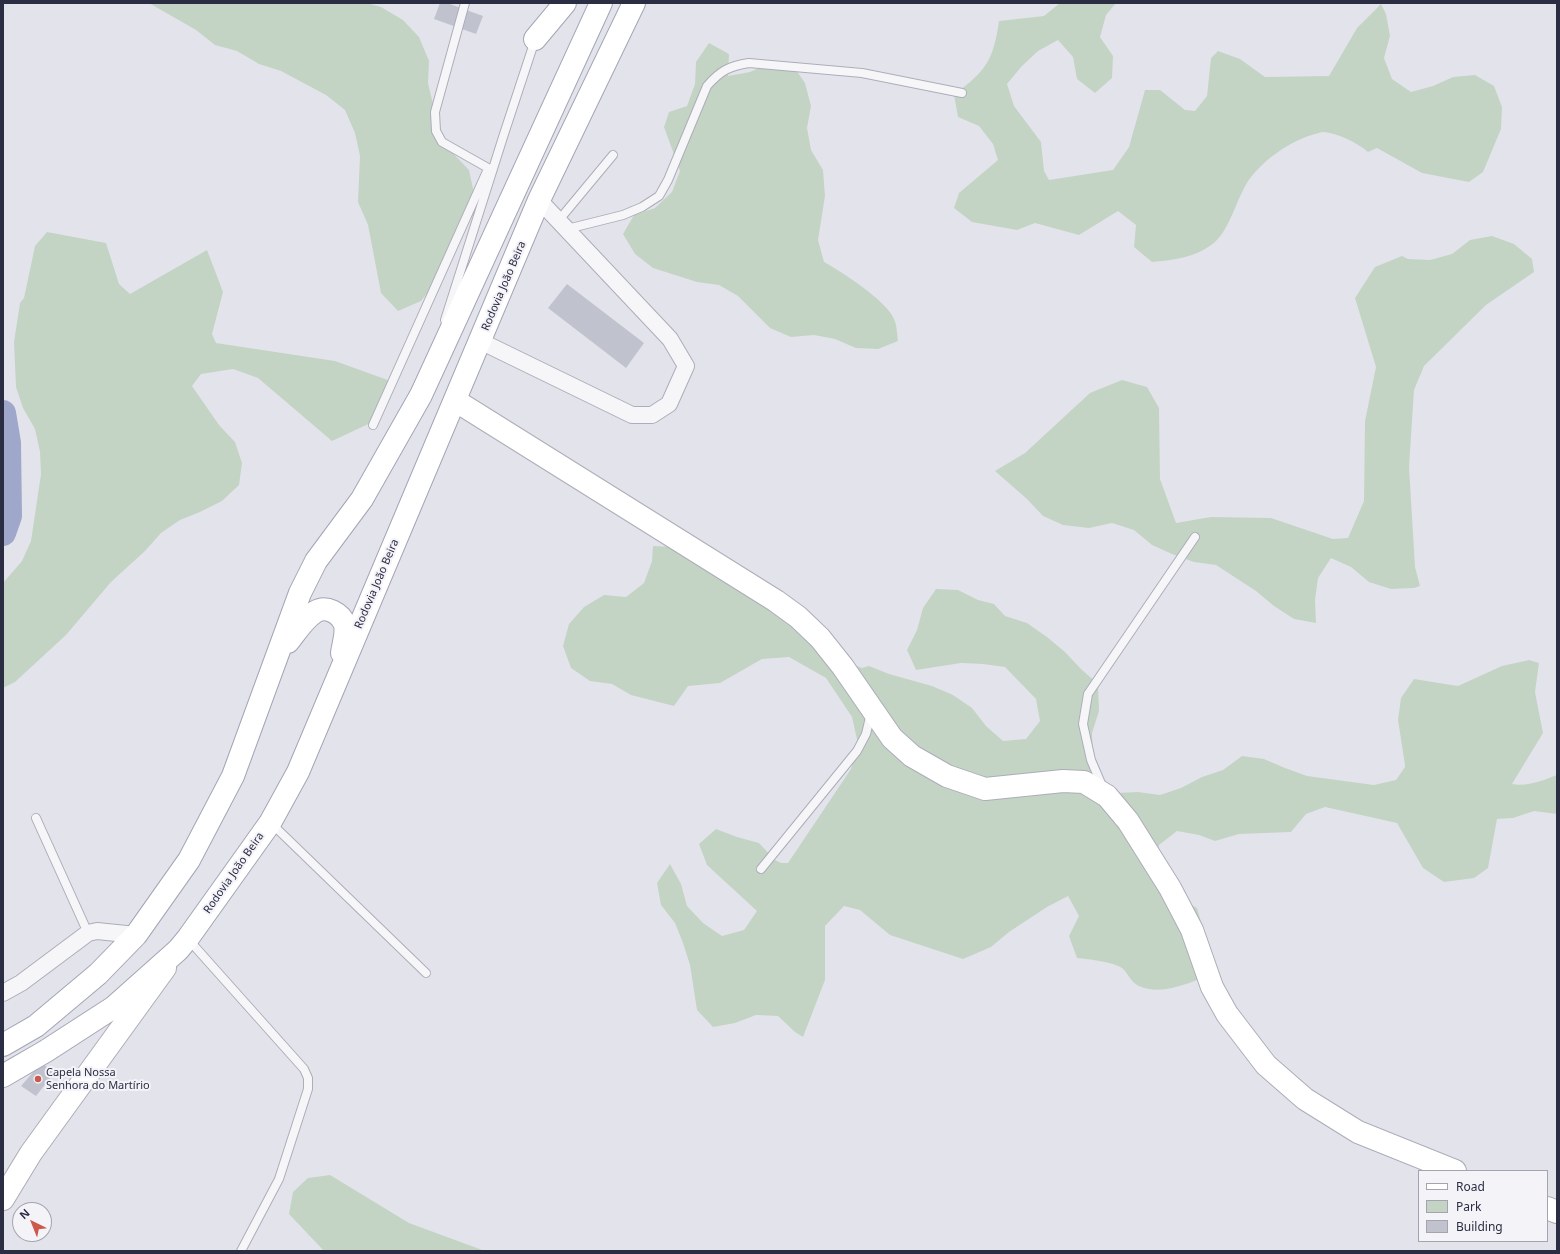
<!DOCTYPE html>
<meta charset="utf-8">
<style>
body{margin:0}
#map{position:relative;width:1560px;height:1254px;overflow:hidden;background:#e3e4eb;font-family:"Noto Sans",sans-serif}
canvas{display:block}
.frame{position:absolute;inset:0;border:4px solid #2b2d43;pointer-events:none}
.legend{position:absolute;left:1418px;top:1170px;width:130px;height:72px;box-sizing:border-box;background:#f3f3f8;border:1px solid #a3a4b0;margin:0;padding:5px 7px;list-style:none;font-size:12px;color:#2b2d43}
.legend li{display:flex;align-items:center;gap:8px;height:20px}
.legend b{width:20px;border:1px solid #a3a4b0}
.north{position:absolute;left:12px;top:1202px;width:40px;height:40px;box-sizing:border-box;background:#f3f3f8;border:1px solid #a3a4b0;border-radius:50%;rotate:317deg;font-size:11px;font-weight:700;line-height:16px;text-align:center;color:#2b2d43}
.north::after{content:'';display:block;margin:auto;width:14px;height:18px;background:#cc5a4b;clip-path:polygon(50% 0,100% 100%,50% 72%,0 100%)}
</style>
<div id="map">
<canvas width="1560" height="1254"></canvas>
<div class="frame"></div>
<ul class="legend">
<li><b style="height:5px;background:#fff"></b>Road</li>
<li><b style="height:11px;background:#c4d4c4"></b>Park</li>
<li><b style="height:11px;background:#c0c2ce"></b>Building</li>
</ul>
<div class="north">N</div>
</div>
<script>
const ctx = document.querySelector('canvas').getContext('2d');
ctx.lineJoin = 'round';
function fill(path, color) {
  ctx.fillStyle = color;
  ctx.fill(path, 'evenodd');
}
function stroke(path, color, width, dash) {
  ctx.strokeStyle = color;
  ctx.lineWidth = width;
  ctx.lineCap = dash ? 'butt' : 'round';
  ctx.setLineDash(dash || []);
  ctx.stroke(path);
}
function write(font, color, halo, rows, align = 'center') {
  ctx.font = font + ' "Noto Sans",sans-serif';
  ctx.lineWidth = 4;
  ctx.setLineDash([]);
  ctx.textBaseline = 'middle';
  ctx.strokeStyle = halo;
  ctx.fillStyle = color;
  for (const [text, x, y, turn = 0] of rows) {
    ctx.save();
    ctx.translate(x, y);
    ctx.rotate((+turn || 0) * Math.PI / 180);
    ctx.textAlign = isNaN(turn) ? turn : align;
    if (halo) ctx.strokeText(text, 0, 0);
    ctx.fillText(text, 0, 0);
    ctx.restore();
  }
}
fill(new Path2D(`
 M149 3H367L381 7 403 20 419 37 429 61 428 83 442 142 469 170 474 193 473 215 436 282 421 301 398 311 381 293 368 225 358 202 360 156 355 133 345 110 326 95 281 71 259 64 237 51 215 45 196 30Z
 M1060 3H1116L1106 15 1100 37 1113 56 1112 78 1095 93 1077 79 1073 57 1058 40 1038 51 1022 66 1007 84 1014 106 1041 142 1044 171 1049 180 1113 170 1129 147 1145 90H1160L1185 110 1195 111 1207 96 1211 58 1218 51 1240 59 1265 77 1329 76 1357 28 1381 4 1386 14 1390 36 1384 58 1392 79 1411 92 1433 86 1453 77 1475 75 1494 86 1502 107 1501 129 1483 172 1469 182 1422 173 1377 148 1368 152C1356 142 1339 134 1324 132 1320 132 1316 134 1312 135 1290 141 1259 163 1247 183 1236 201 1230 228 1215 242 1197 257 1175 260 1152 262L1134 247 1136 225 1118 211 1079 235 1035 223 1017 230 972 222 954 208 959 193 998 160 993 144 979 126 958 117 954 95C986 70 993 62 999 21L1044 16Z
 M709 43 729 54 728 76 750 72 770 63 792 64 805 83 811 106 807 128 811 150 823 170 825 196 818 240 824 262C842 272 887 301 894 319 897 325 897 334 898 341L878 349 856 348 835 339 814 335 791 337 770 328 738 296 719 285 697 282 653 268 635 254 623 234 634 215 655 208 672 192 680 171 664 127 669 112 687 106 695 84 696 62Z
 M47 232 106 243 119 284 130 294 207 250 223 292 212 334 216 343 335 361 396 383 379 419 332 441 258 378 233 369 201 374 192 386 219 425 235 442 242 463 239 485 222 501 200 512 180 520 161 533 145 551 111 582 66 635 15 682 3 688V583L22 561 31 541 41 474 40 452 35 429 23 408 16 387 14 342 20 303 24 298 35 246Z
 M1492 236 1514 244 1532 259 1534 272 1486 305 1424 366 1414 390 1409 467 1415 567 1420 586 1414 588 1391 589 1369 582 1351 567 1331 558 1318 578 1315 600 1316 623 1294 619 1274 606 1256 591 1216 565 1194 562 1172 554 1152 545 1134 530 1112 523 1089 528 1063 525 1043 516 1027 499 995 471 1025 453 1090 393 1122 380 1147 387 1159 408 1160 479 1176 523 1211 517 1271 518 1333 539 1348 538 1364 501 1365 421 1376 367 1355 298 1375 267 1402 256 1408 259 1430 260 1452 254 1470 240Z
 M653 546 709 549 843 660 862 668 869 666 889 674 932 686 953 695 972 708 986 726 1003 741 1026 739 1040 721 1036 699 1005 667 983 664 961 663 916 670 907 650 917 630 923 608 936 589 958 590 978 600 994 604 1005 616 1027 623 1047 637 1065 652 1081 669 1098 684 1099 711 1092 733 1093 755 1098 778 1116 793 1138 792 1160 795 1181 788 1202 777 1223 770 1242 756 1264 759 1285 768 1307 776 1374 785 1396 780 1405 767V765L1398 720 1401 698 1414 679 1458 686 1502 666 1529 660 1539 663 1535 692 1543 733 1512 784C1527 787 1544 780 1557 775V814L1534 811 1513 818 1497 819 1488 868 1474 878 1444 882 1423 868 1397 823 1325 807 1306 814 1291 832 1239 834 1215 841 1199 835 1177 831 1159 845 1155 868 1185 901 1197 908 1216 973C1192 981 1163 997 1139 986 1131 983 1128 973 1122 968 1114 962 1087 959 1077 958L1069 936 1079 916 1068 896 1047 907 1009 932 991 947 963 959 890 935 860 910 844 906 825 926V980L803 1037 795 1032 778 1016 756 1015 735 1023 713 1027 697 1010 690 965 683 943 675 923 661 905 657 883 670 864 681 884 687 906 703 923 722 936 744 930 757 911 707 865 699 844 716 829 737 837 759 843 775 860 781 863H788L851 769 858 744 852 717 826 678 789 657 762 659 720 683 688 686 674 706 631 695 612 684 590 681 571 668 563 646 569 624 584 607 604 595 626 597 644 583 652 561Z
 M330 1175 409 1223 485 1251H324L289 1214 293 1192 308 1178Z`), '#c4d4c4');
stroke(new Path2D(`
 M3 413 8 443 9 516 3 533`), '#9fa8ca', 26);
fill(new Path2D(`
 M440 3H447L483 16 476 34 434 19Z
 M567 284 644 343 626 368 548 308Z
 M41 1063 55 1072 36 1096 21 1086Z`), '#c0c2ce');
const lane = new Path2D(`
 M465 3 435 112 436 131 442 142 488 168
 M559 220 613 155
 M567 229 623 215 642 207 659 196 668 180 707 86C720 71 729 66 749 63L862 73 962 93
 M445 320 504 134 535 40
 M373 425 488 169
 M1103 788 1091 760 1083 724 1088 694 1195 537
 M36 818 88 933
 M271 823 426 973
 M761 869 857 751 866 734 871 713
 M188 939 304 1069 308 1078V1089L279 1179 241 1251`);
const street = new Path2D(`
 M480 341 632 415H652L669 404 686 366 670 339 539 200
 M3 993 21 983 88 933 97 931 136 935`);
const secondary = new Path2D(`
 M456 401 776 601 798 617 820 638 843 667 892 738 912 756 947 776 985 789 1063 781 1084 782 1107 796 1128 821 1170 888 1192 930 1212 987 1227 1014 1266 1065 1305 1099 1358 1132 1455 1171
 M3 1199 31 1153 165 968
 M1547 1208 1557 1212`);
const primary = new Path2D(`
 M535 39 565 3
 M288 642C296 632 304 619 315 612 326 605 341 613 345 625 347 633 343 645 342 653
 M3 1045 36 1026 98 974 136 935 189 860 233 776 300 593 316 561 362 499 421 395 601 3
 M3 1076 46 1051 114 1007 178 950 188 938 270 823 298 772 539 200 634 3`);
stroke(lane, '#acadb9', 10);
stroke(street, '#acadb9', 18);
stroke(secondary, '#acadb9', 24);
stroke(primary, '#a2a5b6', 24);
stroke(lane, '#f6f6f9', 8);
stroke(street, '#f6f6f9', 16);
stroke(secondary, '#fff', 22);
stroke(primary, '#fff', 22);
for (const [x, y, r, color] of [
 [38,1079,4,"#cc5a4b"]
]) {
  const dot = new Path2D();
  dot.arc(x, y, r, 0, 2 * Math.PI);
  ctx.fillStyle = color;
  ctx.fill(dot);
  stroke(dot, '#f3f3f8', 1.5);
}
write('11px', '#2b2d43', '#f3f3f8', [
 ["Rodovia João Beira",504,286,-67],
 ["Rodovia João Beira",377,584,-67],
 ["Rodovia João Beira",234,873,-55]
]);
write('11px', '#2b2d43', '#f3f3f8', [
 ["Capela Nossa",46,1073],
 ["Senhora do Martírio",46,1086]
], 'left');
</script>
